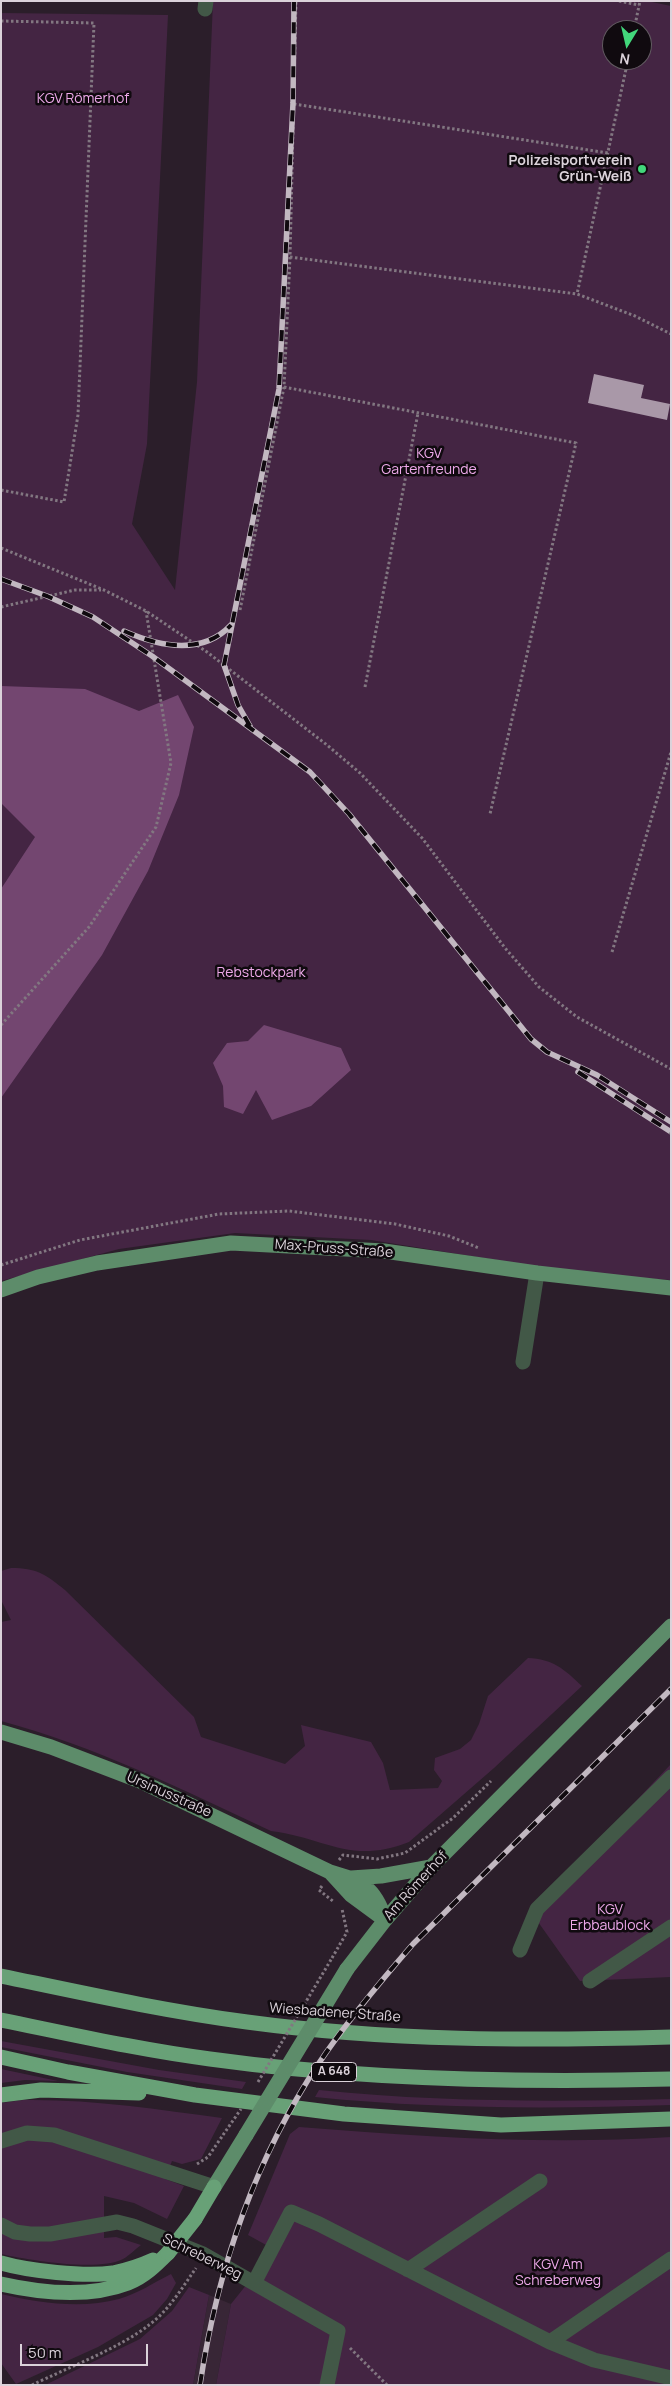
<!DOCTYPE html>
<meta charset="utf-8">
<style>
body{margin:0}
#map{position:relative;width:672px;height:2386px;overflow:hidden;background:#2b1e2a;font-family:Manrope,sans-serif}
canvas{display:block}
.frame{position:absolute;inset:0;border:2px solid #dbd2da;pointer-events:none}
.north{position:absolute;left:602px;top:20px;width:50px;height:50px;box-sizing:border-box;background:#100a0f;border:1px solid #615a60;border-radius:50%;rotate:189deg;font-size:14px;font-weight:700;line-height:20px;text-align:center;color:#dbd2da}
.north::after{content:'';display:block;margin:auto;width:18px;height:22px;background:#42d77b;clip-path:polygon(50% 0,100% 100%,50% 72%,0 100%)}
.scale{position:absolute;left:20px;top:2344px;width:128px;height:22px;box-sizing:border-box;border:2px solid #dbd2da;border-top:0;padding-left:6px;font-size:15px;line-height:18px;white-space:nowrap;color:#dbd2da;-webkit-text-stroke:4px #100a0f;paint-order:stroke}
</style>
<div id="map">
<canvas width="672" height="2386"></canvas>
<div class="frame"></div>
<div class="north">N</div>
<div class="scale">50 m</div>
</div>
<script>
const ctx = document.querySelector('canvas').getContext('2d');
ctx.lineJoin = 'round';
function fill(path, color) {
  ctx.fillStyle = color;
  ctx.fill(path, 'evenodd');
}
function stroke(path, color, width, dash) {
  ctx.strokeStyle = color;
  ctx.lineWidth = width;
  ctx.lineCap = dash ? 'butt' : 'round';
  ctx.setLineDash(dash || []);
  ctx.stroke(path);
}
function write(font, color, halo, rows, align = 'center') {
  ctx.font = font + ' Manrope,sans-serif';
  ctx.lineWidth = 5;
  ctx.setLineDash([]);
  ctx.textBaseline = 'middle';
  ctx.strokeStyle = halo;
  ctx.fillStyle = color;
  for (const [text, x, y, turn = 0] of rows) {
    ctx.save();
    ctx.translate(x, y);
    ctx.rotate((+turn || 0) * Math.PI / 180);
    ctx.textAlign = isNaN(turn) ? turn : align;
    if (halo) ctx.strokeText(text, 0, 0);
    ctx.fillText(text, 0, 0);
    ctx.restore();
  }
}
fill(new Path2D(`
 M209 2295 231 2304 216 2385H193Z`), '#382636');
fill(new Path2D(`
 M213 1H647L671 6V1280L583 1274 371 1240 235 1233 119 1249 1 1281V13L168 15 147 444 132 524 175 590 197 382ZM612 30H642V60H612Z
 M11 1568C37 1568 45 1574 65 1590L194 1717 201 1737 285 1764 305 1746 301 1725 371 1742 383 1763 390 1790 438 1788 442 1781 434 1770 435 1758 460 1749 471 1740 479 1724 488 1696 528 1658C553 1659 564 1669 582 1686L494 1768 409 1842C351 1865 326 1838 271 1831 183 1790 95 1746 1 1721V1622L11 1620 1 1600V1571Z
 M671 1764V1977L580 1981 531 1912Z
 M1 2041 159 2070 246 2082 242 2089 127 2072 1 2047Z
 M1 2069 58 2081 25 2080 1 2083Z
 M319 2090C436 2102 553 2102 671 2099V2105C552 2109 433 2109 315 2097Z
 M23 2100C90 2099 156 2109 222 2118L201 2159 182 2164 172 2161 165 2179 184 2186 167 2219 134 2203 104 2196V2238L116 2237 141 2245C135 2249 129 2256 123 2259 98 2272 29 2260 1 2254V2103Z
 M299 2127C422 2137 547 2145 671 2137V2385H216L231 2304 251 2279 268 2246 248 2235 290 2134Z
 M171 2274 176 2283 167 2299 153 2315 98 2347 16 2384 1 2363V2294C38 2303 82 2309 119 2299 137 2294 155 2282 171 2274Z
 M189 2287 209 2295 193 2385H45L140 2339 172 2311Z`), '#442543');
fill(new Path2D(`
 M1 686 85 689 139 711 178 695 194 727 179 795 148 871 102 955 1 1098V889L35 837 1 803Z
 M264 1025 341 1048 351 1070 311 1106 272 1120 256 1090 243 1114 224 1107 223 1086 213 1063 227 1043 248 1041Z`), '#734670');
fill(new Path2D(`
 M594 374 644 385 641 398 670 404 667 420 588 403Z`), '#a998a8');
stroke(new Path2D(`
 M619 1 639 5
 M1 21 94 23 78 415 64 502 1 490
 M634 30 640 1
 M628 60 577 294 635 316 671 334
 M294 104 608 153
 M290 257 577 294
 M284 387 576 443 490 814
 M1 548 104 590 146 611 207 652 327 745 360 773 422 838 505 948 539 987 577 1017 671 1069
 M1 607 75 590H101
 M240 610 284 387 290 257 296 1
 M365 687 418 413
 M612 952 671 752
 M1 1025 89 927 156 827 171 763 146 611
 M1 1265 80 1240 219 1214 289 1211 395 1224 449 1236 479 1248
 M339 1860 343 1855 377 1859 405 1853 453 1818 491 1781
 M322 1886 319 1890 334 1902
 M332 1958 347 1932 342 1909
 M197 2164 208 2157 223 2135
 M350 2348 387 2385
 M32 2385C67 2368 120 2348 149 2325 169 2310 182 2288 196 2268`), '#827781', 3, [2.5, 2.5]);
stroke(new Path2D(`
 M205 9 206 1
 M523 1362 537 1273
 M520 1950 537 1909 671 1777
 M590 1981 671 1927
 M1 2141 27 2133 54 2135 214 2187
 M1 2225 15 2232 30 2234H50L117 2222 133 2226 203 2254 338 2331 327 2385
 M671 2259 550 2342 594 2360 671 2378
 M408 2270 540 2181
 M254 2283 291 2212 319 2224 550 2342`), '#425847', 15);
stroke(new Path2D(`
 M1 1290 38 1277 97 1263 231 1243 384 1251 537 1273 671 1288
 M1 1732 51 1747 140 1781 330 1872C361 1881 375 1887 385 1920
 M330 1872 351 1895 385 1920
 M351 1878 381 1876 431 1867
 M347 1969 385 1920 431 1867 671 1626
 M214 2187 246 2135`), '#5d8c6a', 15);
stroke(new Path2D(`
 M1 1976C83 1993 164 2011 247 2022 387 2041 530 2041 671 2037
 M1 2020C70 2034 140 2050 210 2059 362 2080 517 2083 671 2079
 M1 2057 68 2072 195 2095 344 2114 501 2125 671 2119
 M1 2095 41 2090 139 2093
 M195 2219 214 2187
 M1 2263C29 2271 84 2277 113 2273 127 2270 140 2266 153 2260
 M1 2284C41 2293 89 2298 128 2283 144 2277 156 2265 168 2253`), '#68a177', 15);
const rail = new Path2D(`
 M1 579 47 596 93 617 152 656 310 772 349 814 531 1039 547 1052 597 1075 671 1122
 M124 631C158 646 202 656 231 625
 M250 726 238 705 224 665 279 389 293 103 294 1
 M578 1072 671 1132
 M200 2385C217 2271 255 2159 319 2063 347 2021 380 1982 413 1944L671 1689`);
stroke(rail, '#c2b8c1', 5.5);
stroke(rail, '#100a0f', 4, [11]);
stroke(new Path2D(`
 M258 2082 332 1958
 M223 2135 241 2109`), '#827781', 3, [2.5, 2.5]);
stroke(new Path2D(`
 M246 2135 347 1969`), '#5d8c6a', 15);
stroke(new Path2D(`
 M168 2253 195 2219`), '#68a177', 15);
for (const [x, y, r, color] of [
 [642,169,5,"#42d77b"]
]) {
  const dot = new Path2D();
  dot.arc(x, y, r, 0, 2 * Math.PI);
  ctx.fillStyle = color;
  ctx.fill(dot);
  stroke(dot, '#100a0f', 2);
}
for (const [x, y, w] of [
 [334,2072,45]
]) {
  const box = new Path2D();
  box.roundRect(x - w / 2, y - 9.5, w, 19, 4);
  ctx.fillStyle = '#100a0f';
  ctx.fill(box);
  stroke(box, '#dbd2da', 1);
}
write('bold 12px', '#dbd2da', null, [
 ["A 648",334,2072]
]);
write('14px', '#eea9ea', '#100a0f', [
 ["KGV Römerhof",83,99],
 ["KGV",429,454],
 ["Gartenfreunde",429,470],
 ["Rebstockpark",261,973],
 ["KGV",610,1910],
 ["Erbbaublock",610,1926],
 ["KGV Am",558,2265],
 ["Schreberweg",558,2281]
]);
write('bold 14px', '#dbd2da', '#100a0f', [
 ["Polizeisportverein",632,161],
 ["Grün-Weiß",632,177]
], 'right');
write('14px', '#dbd2da', '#100a0f', [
 ["Max-Pruss-Straße",334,1249,4],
 ["Ursinusstraße",169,1795,24],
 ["Am Römerhof",416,1886,-48],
 ["Wiesbadener Straße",335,2013,4],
 ["Schreberweg",202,2257,26]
]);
</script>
